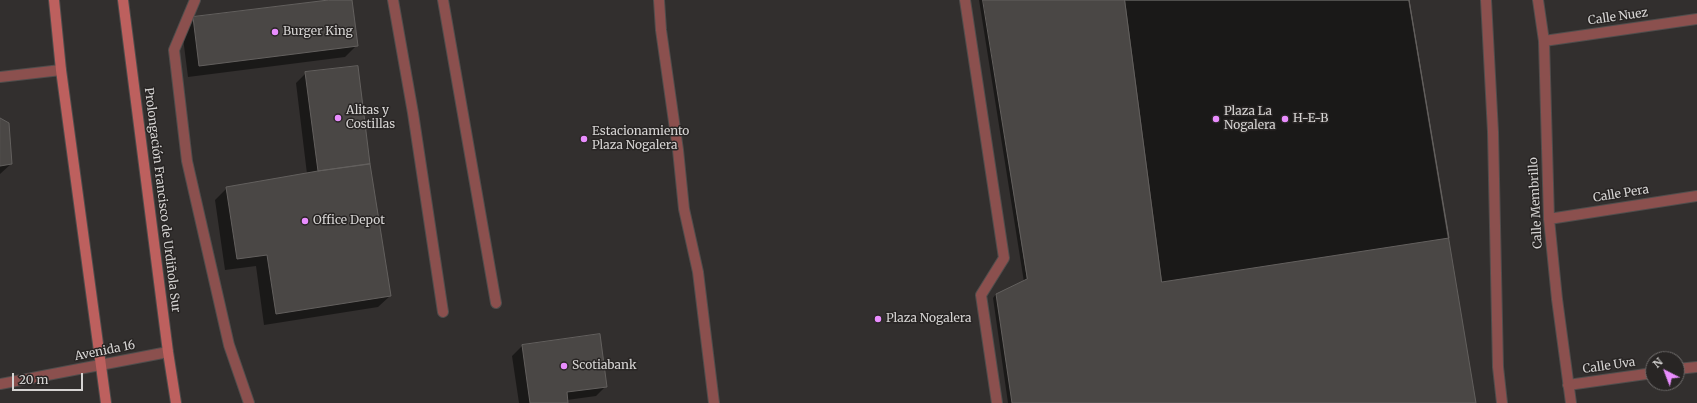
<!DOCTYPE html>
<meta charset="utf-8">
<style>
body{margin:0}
#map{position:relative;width:1697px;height:403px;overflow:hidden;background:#322f2e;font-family:Merriweather,serif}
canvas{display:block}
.north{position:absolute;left:1645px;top:351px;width:40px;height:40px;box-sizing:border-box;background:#282524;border:1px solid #6e6b6a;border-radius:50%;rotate:318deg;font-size:11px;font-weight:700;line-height:16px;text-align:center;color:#d6d4d3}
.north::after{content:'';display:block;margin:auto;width:14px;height:18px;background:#e98dfe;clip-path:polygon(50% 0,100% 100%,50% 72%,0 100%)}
.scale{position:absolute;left:12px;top:373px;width:71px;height:18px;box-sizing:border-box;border:2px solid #d6d4d3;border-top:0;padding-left:5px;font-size:12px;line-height:14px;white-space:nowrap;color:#d6d4d3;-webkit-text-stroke:3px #282524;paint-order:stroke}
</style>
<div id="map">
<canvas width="1697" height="403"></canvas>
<div class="north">N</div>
<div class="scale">20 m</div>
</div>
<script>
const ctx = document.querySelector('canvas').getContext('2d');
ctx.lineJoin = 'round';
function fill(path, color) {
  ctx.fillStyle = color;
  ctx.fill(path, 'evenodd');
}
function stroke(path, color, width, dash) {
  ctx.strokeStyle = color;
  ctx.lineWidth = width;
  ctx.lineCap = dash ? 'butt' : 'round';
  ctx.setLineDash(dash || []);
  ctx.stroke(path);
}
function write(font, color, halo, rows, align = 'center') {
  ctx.font = font + ' Merriweather,serif';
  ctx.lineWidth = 3;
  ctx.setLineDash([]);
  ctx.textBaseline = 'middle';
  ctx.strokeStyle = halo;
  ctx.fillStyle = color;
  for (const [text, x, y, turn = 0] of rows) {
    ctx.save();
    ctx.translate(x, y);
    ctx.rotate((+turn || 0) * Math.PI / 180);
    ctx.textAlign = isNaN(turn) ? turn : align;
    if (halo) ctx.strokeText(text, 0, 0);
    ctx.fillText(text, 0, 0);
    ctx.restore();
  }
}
fill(new Path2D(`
 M337 0H351L357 45 345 57 188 77 182 30 193 18Z
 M979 0H1408L1475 403H1008L993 298 996 294 1024 282Z
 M306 73 369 165 390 296 378 307 264 325 256 266 225 270 215 200 227 188 307 174 296 83Z
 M0 119 11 164 0 174Z
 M522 346 606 386 596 396 567 400V403H519L512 356Z`), '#0007');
const building = new Path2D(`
 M329 0H352L358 46 199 66 193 17Z
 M983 0H1409L1476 403H1012L996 294 1027 279Z
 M1125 0H1409L1449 238 1162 282Z
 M358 66 370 164 318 171 305 72Z
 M0 118 9 123 12 164 0 166Z
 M370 164 391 296 276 314 267 255 237 259 226 187 318 171Z
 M600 334 607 387 567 392 568 403H530L522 345Z`);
fill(building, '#4a4745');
stroke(building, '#63605e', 1);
const lane = new Path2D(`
 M195 0 174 50 187 161 229 345 249 403
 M393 0 413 113 443 312
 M443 0 496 303
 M659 0 661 30 678 150 684 209 698 272 714 403
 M965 0 1004 258 981 295 997 403
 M1486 0 1493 132 1498 367 1502 403
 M0 77 61 70`);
const street = new Path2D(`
 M1538 0 1544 41 1549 219 1557 299 1571 403
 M1544 41 1697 19
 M1549 219 1697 196
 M1677 369 1697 367
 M0 384 168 352
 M1568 385 1653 373`);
const secondary = new Path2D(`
 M54 0 61 70 106 403
 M123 0 168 352 176 403`);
stroke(lane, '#504d4c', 12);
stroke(street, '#504d4c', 12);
stroke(secondary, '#504d4c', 12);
stroke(lane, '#8b504e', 10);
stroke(street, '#8b504e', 10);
stroke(secondary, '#bd605e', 10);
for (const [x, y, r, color] of [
 [275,32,4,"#e98dfe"],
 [338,118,4,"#e98dfe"],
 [1216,119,4,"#e98dfe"],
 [1285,119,4,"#e98dfe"],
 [584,139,4,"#e98dfe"],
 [305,221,4,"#e98dfe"],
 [878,319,4,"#e98dfe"],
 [564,366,4,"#e98dfe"]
]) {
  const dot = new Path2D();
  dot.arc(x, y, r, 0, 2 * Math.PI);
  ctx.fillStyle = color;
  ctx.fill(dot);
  stroke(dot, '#282524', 1.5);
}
write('12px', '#d6d4d3', '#282524', [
 ["Calle Nuez",1618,17,-8],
 ["Calle Pera",1621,194,-9],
 ["Prolongación Francisco de Urdiñola Sur",162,200,83],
 ["Calle Membrillo",1536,203,-93],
 ["Avenida 16",105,351,-11],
 ["Calle Uva",1609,366,-8]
]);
write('12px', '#d6d4d3', '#282524', [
 ["Burger King",283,32],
 ["Alitas y",346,111],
 ["Costillas",346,125],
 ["Plaza La",1224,112],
 ["Nogalera",1224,126],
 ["H-E-B",1293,119],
 ["Estacionamiento",592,132],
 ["Plaza Nogalera",592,146],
 ["Office Depot",313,221],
 ["Plaza Nogalera",886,319],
 ["Scotiabank",572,366]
], 'left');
</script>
